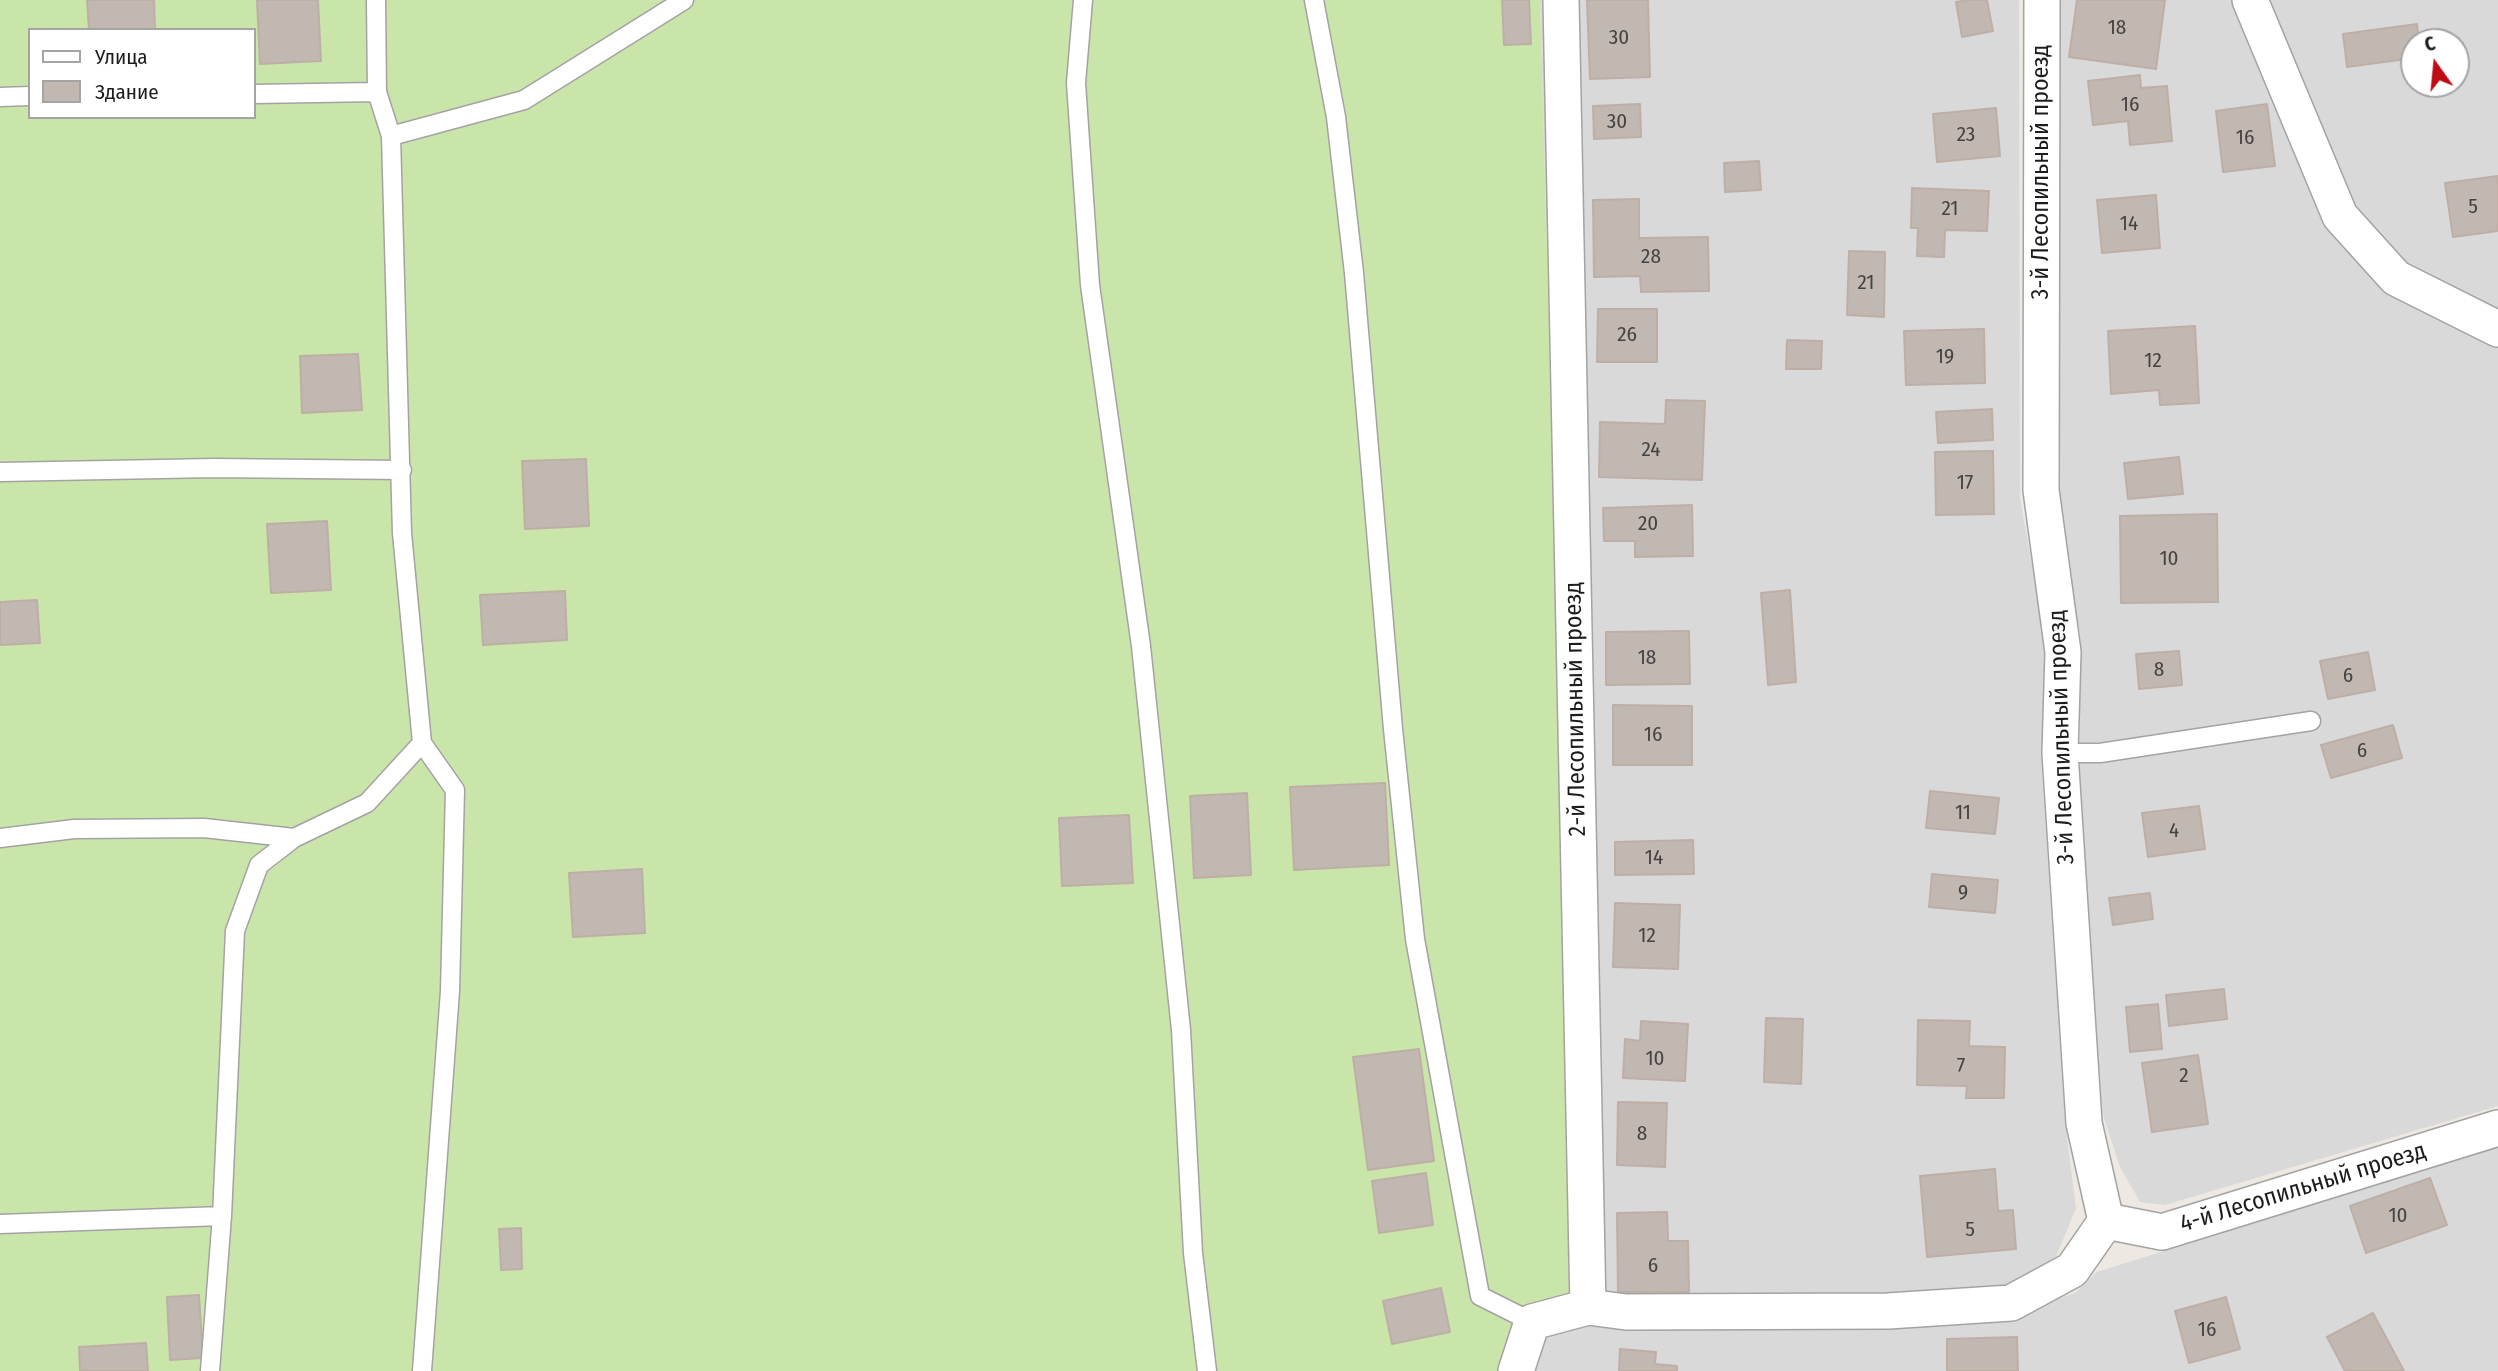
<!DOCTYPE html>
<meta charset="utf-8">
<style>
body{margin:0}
#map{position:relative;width:2498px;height:1371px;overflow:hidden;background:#ede9e2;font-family:"Fira Sans Condensed",sans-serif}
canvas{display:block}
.legend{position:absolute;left:28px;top:28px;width:228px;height:91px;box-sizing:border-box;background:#fff;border:2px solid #a4a4a4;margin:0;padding:9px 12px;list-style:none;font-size:21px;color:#1c1c1c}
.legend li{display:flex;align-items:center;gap:14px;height:35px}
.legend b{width:35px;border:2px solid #a4a4a4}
.north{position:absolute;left:2400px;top:28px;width:70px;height:70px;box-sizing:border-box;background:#fff;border:2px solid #a4a4a4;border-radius:50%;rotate:345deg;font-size:19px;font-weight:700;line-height:28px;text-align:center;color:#1c1c1c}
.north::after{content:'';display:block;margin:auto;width:24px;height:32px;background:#bd0c14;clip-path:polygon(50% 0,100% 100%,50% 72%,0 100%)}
</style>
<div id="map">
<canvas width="2498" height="1371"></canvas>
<ul class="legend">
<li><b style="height:9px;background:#fff"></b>Улица</li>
<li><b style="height:19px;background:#c1b8b2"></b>Здание</li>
</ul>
<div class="north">С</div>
</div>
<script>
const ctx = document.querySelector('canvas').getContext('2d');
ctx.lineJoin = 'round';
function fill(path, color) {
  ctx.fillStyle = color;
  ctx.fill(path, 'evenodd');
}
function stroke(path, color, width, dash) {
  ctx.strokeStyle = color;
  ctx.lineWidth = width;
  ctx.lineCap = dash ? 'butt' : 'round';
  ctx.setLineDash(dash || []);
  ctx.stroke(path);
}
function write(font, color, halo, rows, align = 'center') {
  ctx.font = font + ' "Fira Sans Condensed",sans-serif';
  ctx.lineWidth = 7;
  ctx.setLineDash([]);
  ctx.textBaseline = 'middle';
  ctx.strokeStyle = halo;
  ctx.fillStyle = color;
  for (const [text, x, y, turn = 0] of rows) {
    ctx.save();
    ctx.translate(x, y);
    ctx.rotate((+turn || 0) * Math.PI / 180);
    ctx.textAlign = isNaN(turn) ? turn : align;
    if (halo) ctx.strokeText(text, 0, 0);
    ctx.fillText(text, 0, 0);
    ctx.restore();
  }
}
fill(new Path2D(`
 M1540 0H2019L2020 498 2048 655 2042 772 2065 1122 2076 1208 2056 1257 2005 1288 2014 1313 2075 1293 2097 1272 2498 1146V1371H1505L1576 1296Z
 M2058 0H2239L2330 218 2498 342V1106L2165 1205 2140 1202 2120 1167 2102 1112 2079 775 2081 641 2055 490Z
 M2260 0H2498V316L2405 271 2349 207ZM2414 42H2456V84H2414Z`), '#dad9d9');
fill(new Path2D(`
 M0 0H1540L1576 1296 1505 1371H0ZM30 30H254V117H30Z`), '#cae5aa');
const building = new Path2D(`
 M87 0H154L155 30H89Z
 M257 0H318L321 61 260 64Z
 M1502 0H1529L1531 44 1504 45Z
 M1587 0H1648L1650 77 1590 79Z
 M1969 0H1987L1993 31 1962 37 1956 2Z
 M2077 0H2165L2156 69 2069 57Z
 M2417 24 2419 42H2414V58L2347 67 2343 34Z
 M2140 75 2141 88 2167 86 2172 141 2130 145 2128 121 2093 125 2088 81Z
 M1640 104 1641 137 1594 139 1593 106Z
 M2267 104 2275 166 2223 172 2216 111Z
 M1996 108 2000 156 1937 162 1933 114Z
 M1759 161 1761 190 1725 192 1724 163Z
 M2498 176V231L2453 237 2445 183Z
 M1912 188 1989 191 1987 231 1945 230 1944 257 1917 256 1918 228H1911Z
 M2156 195 2160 248 2102 253 2097 200Z
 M1639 199V238L1708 237 1709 291 1641 292 1640 276 1594 277 1593 200Z
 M1849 251 1885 252 1884 317 1847 315Z
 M1598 309H1657V362H1597Z
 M2195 326 2199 403 2160 405 2159 390 2111 394 2108 331Z
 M1984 329 1985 383 1906 385 1904 331Z
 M1787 340 1822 341 1821 369H1786Z
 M358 354 362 410 302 413 300 356Z
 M1666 400 1705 401 1702 480 1599 477 1600 422 1665 424Z
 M1992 409 1993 440 1938 443 1936 412Z
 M1993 451 1994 514 1936 515 1935 452Z
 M2179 457 2183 494 2128 499 2124 463Z
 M586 459 589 526 525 529 522 461Z
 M1692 505 1693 556 1635 557V541H1604L1603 508Z
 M2217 514 2218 602 2121 603 2120 516Z
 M327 521 331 590 271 593 267 524Z
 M1790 590 1796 682 1768 685 1761 593Z
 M565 591 567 640 483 645 480 595Z
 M37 600 40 643 0 645V602Z
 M1689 631 1690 684 1606 685V632Z
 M2179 651 2182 685 2139 689 2136 654Z
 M2368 652 2375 690 2328 699 2320 661Z
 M1613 705 1692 706V765H1613Z
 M2393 725 2402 758 2331 778 2321 745Z
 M1385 783 1389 865 1294 870 1290 787Z
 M1930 791 1999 798 1995 834 1926 828Z
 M1247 793 1251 875 1194 878 1190 796Z
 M2199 806 2205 849 2148 857 2142 813Z
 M1129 815 1133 883 1062 886 1059 818Z
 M1693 840 1694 874 1615 875V842Z
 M642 869 645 933 573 937 569 873Z
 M1932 874 1998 880 1995 913 1929 907Z
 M2150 893 2153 919 2113 925 2109 898Z
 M1615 903 1680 905 1678 969 1613 967Z
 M2224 989 2227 1019 2169 1026 2166 995Z
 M2158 1004 2162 1049 2130 1052 2126 1007Z
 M1766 1018 1803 1019 1801 1084 1764 1082Z
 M1918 1020 1970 1021 1969 1046 2005 1047 2004 1098H1966L1967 1086 1917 1085Z
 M1641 1021 1688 1024 1685 1081 1623 1078 1625 1039 1640 1041Z
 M1419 1049 1434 1161 1368 1170 1353 1057Z
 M2198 1055 2208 1124 2152 1132 2142 1063Z
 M1618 1102 1667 1103 1665 1167 1617 1165Z
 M1995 1169 1998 1211 2013 1210 2016 1249 1927 1257 1920 1176Z
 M1426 1173 1433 1225 1379 1233 1372 1181Z
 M2430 1178 2447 1225 2366 1253 2350 1206Z
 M1667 1212 1668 1241H1688L1689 1292H1618L1617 1213Z
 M521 1228 522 1269 501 1270 499 1229Z
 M1441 1288 1450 1332 1392 1344 1383 1301Z
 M199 1295 203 1358 170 1360 167 1297Z
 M2226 1297 2240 1349 2189 1363 2175 1311Z
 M2373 1313 2404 1371H2345L2327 1337Z
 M2017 1337 2018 1371H1947V1339Z
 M146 1343 148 1371H80L79 1347Z
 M1620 1349 1656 1352 1655 1364 1677 1366V1371H1619Z`);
fill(building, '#c1b8b2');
stroke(building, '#beafa6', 2);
const lane = new Path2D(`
 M1083 0 1076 83 1090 285 1141 646 1181 1030 1193 1253 1207 1371
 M1314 0 1336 117 1354 273 1393 729 1415 939 1480 1296 1532 1322
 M254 94 377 92
 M0 97 30 96
 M391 136 524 100 684 0
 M0 472 214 468 402 470
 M2060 753H2100L2311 721
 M0 838 74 829 204 828 294 838
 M0 1224 222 1216
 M210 1371 222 1216 235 931 259 865 294 838 367 803 422 743 402 533 391 136 377 92 376 0
 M422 1371 450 991 455 790 422 743`);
const street = new Path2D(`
 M2042 0 2041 490 2063 652 2060 753 2084 1123 2106 1221
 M2250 0 2340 216 2396 278 2498 329
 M2106 1221 2162 1232 2498 1128
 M1588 1307 1626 1312 1888 1311 2011 1303 2072 1270 2106 1221
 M1516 1371 1532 1322 1588 1307 1561 0`);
stroke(lane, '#a3a3a3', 21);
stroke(street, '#a3a3a3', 38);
stroke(lane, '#fff', 18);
stroke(street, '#fff', 35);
write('21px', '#454342', null, [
 ["18",2117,28],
 ["30",1619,38],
 ["16",2130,105],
 ["30",1617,122],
 ["23",1966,135],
 ["16",2245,138],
 ["5",2473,207],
 ["21",1950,209],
 ["14",2129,224],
 ["28",1651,257],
 ["21",1866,283],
 ["26",1627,335],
 ["19",1945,357],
 ["12",2153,361],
 ["24",1651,450],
 ["17",1965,483],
 ["20",1648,524],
 ["10",2169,559],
 ["18",1647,658],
 ["8",2159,670],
 ["6",2348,676],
 ["16",1653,735],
 ["6",2362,751],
 ["11",1963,813],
 ["4",2174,831],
 ["14",1654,858],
 ["9",1963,893],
 ["12",1647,936],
 ["10",1655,1059],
 ["7",1961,1066],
 ["2",2184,1076],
 ["8",1642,1134],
 ["10",2398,1216],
 ["5",1970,1230],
 ["6",1653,1266],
 ["16",2207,1330]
]);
write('24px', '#1c1c1c', '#fff', [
 ["3-й Лесопильный проезд",2041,172,-90],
 ["2-й Лесопильный проезд",1576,709,-91],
 ["3-й Лесопильный проезд",2062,737,-92],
 ["4-й Лесопильный проезд",2303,1188,-17]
]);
</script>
